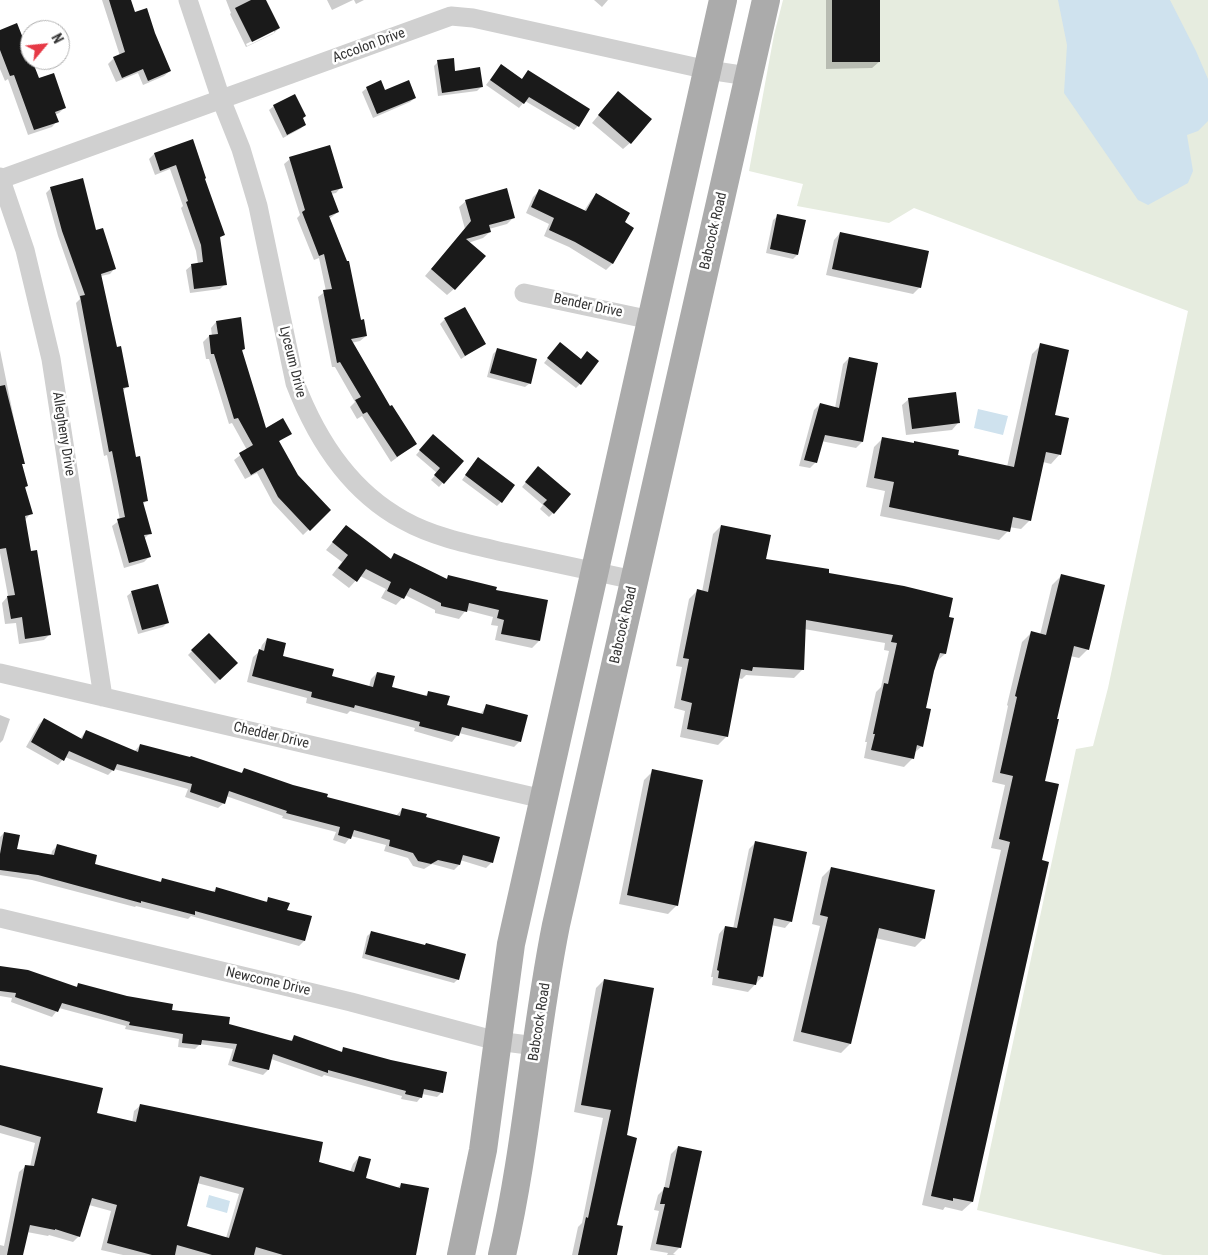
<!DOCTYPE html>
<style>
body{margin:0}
#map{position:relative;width:1208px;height:1255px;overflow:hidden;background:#fff;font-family:"Roboto Condensed",sans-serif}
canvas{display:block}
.north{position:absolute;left:20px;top:20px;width:50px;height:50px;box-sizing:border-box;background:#fff;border:1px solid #adadad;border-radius:50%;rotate:62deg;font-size:14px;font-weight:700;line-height:20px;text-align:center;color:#333}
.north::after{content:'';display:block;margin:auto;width:18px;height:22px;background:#e63946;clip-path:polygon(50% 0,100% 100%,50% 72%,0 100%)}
</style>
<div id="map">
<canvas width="1208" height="1255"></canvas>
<div class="north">N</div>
</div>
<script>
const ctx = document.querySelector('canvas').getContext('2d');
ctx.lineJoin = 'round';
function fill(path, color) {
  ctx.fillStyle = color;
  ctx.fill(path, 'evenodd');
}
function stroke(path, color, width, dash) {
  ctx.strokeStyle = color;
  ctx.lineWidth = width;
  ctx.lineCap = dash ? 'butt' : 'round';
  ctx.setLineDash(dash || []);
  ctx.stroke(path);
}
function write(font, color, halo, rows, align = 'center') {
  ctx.font = font + ' "Roboto Condensed",sans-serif';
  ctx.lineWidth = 5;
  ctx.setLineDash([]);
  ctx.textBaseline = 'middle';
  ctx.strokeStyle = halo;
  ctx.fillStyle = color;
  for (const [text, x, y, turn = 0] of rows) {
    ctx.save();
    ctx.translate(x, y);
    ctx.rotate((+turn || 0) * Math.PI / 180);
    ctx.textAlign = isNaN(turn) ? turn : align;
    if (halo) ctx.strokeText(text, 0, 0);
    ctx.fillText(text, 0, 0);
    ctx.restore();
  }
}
fill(new Path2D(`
 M783 0H1208V1255H1163L977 1210 1076 749 1093 746 1108 688 1188 311 914 208 889 223 797 206 803 184 749 171 774 35Z`), '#e6ecdf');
fill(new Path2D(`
 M1058 0H1170L1196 51 1208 79V121L1198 131 1187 135 1193 171 1188 183 1148 205 1138 200 1064 93 1067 45Z
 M978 409 1008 416 1003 435 974 428Z
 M209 1195 230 1201 227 1213 206 1207Z`), '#cfe2ee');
fill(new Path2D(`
 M102 0H130L134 14 154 34 170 71 164 76 143 85 138 73 116 82 108 64 114 58 120 56Z
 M226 0H265L279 28 273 34 246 47 230 14 231 13ZM274 30V33L247 46 246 44Z
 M327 0H353L332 10Z
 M354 0H364L356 4Z
 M594 0H608L602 7Z
 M826 0H879V62L872 68 826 69Z
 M0 31 30 59 38 80 65 107 59 113 55 115 57 121 52 127 28 135 8 79 5 81 0 69Z
 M438 62 482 86 477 91 438 96 434 66Z
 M501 65 521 80 528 72 578 126 574 130 525 101 519 108 486 85Z
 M367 88 384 91 415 98 410 102 373 118 362 92Z
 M295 96 305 125 300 129 283 138 269 110 274 106Z
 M612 99 630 143 623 149 592 123Z
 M192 141 203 180 223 235 219 239 225 284 220 289 190 293 186 270 192 265 198 264 196 251 181 208 183 206 170 169 155 175 149 159 154 154Z
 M290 159 341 187 336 193 331 194 338 212 329 219 366 336 360 341 351 343 390 408 415 444 391 462 362 416 357 419 350 407 355 402 335 367H332L318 297 326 291 319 258 314 260 297 218 300 215 284 164Z
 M51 188 95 232 115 268 110 274 101 276 116 349 127 386 123 391 135 458 147 500 142 505 150 533 144 539 149 557 144 562 124 568 112 526 120 520 107 455 104 456 76 303 80 299 58 236 46 193Z
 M539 191 584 211 591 200 597 194 623 222 633 228 612 264 606 270 569 247 544 236 549 224 526 213 533 197Z
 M466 201 514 217 507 224 489 229 490 232 483 238 468 243 454 289 447 295 425 276 465 229 459 207Z
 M778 216 797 255 793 259 766 253 773 220Z
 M840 233 920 287 913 294 826 275 834 240Z
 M464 308 484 344 461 359 440 324 445 319Z
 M216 322 244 349 241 352 265 430 290 433 278 442 297 476 329 510 303 535 273 503 257 473 245 479 234 460 247 450 232 423 229 424 209 359H206L203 342 209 336H212L211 328Z
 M1041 345 1060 454 1051 464 1043 462 1030 520 1021 529 1009 527 1008 531 999 540 880 516 885 491 866 487 874 447 883 438 912 444 914 442 957 451 956 456 1007 467 1032 354Z
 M556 348 580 360V384L576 388 544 363Z
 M0 350 23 463 21 465 27 486 24 489 31 513 25 520 30 553 50 634 44 640 19 644 16 623 5 624 2 603 8 596 0 553Z
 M497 350 530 383 525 387 487 377 493 354Z
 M849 358 862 442 856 448 821 441 816 462 810 468 799 466 814 410 820 404 835 408 843 364Z
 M909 399 958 423 952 430 906 435 902 405Z
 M429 440 462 461 439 487 431 480 437 473 416 455Z
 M474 463 501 502 497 506 462 480Z
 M534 472 553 513 549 517 540 509 543 505 522 487Z
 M346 526 389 560 394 555 446 579 449 576 495 591 546 601 539 641 532 648 495 640 498 626 491 625 493 617 466 610 459 619 435 613V610L405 595 396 605 381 598 386 589 360 576 349 588 332 575 342 562 326 550Z
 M721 526 765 560 827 574 947 618 945 654 936 662 925 709 922 746 913 754 912 759 904 767 864 758 867 742H865L876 692 881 687 889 651 884 650 885 643 804 629 802 670 794 678 746 675 742 679 738 678 727 736 718 745 680 737 685 711 674 708 682 667 676 666 689 599 697 591 702 592 713 534Z
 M1061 576 1088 649 1079 658 1070 656 1055 719 1044 781 1040 861 1047 863 972 1202 962 1211 945 1207 943 1210 922 1205 1001 850 991 848 1005 785 992 782 1008 706 1007 705 1022 642 1031 633 1040 635 1052 585Z
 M132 592 167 623 163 627 138 634 127 596Z
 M209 634 236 663 215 684 188 655Z
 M267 639 281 657 331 677 369 687 371 679 377 673 391 688 424 697 429 692 446 706 480 715 486 706 520 741 514 747 459 733 452 742 414 731 415 728 350 711 347 714 306 703 307 698 247 682 253 657 260 651 262 645Z
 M0 715 10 719 3 740 0 743Z
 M44 719 80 739 86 731 134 752 140 745 240 774 244 770 325 798 396 816 402 809 425 818 492 862 486 868 460 860 459 865 454 870 432 864 424 869 413 866 408 858 384 851 386 845 351 836 345 844 333 840 336 832 282 818 283 816 226 796 224 803 218 808 185 797 188 789 114 769 108 775 65 757 58 765 26 747 39 724Z
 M653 771 677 905 668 914 619 904 644 780Z
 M4 833 16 850 51 856 52 851 57 846 93 865 159 883 162 879 212 892 217 888 265 902 269 899 286 911 304 941 299 946 191 916 188 919 136 906 135 907 32 880 0 875V837Z
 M756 842 791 921 785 928 771 925 762 977 748 992 712 985 713 977H711L719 934 725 927 733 929 749 849Z
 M831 868 924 938 915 947 875 938 850 1044 841 1053 793 1041 820 926 812 924 822 877Z
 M372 932 424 946 426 944 458 979 454 983 362 958 367 936Z
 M0 967 75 988 79 984 171 1011 290 1041 295 1037 340 1053 344 1049 442 1092 437 1097 422 1094 421 1097 417 1102 401 1099 402 1096 324 1075 322 1077 271 1059 268 1070 263 1075 228 1065 233 1049 200 1044 195 1049 178 1047 179 1039 125 1029 126 1026 59 1008 52 1017 11 1002 12 998 0 996Z
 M604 980 626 1136 615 1226 616 1255H572L578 1227 582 1223 603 1118 574 1112 596 988Z
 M0 1067 96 1114 132 1123 134 1111 141 1105 350 1172 353 1164 359 1157 365 1179 397 1188 402 1184 415 1255H123L101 1250 111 1211 89 1205 79 1236 73 1242 49 1235 48 1236 27 1232 21 1255H0V1245L4 1246 19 1172 26 1166 30 1167 35 1143 0 1133ZM197 1183 239 1194 226 1238 186 1226Z
 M678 1147 680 1247 673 1254 676 1255H667L668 1253 650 1250 659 1211 654 1210 658 1195 664 1189 671 1154Z`), '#0003');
fill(new Path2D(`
 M109 0H131L135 12 147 8 155 33 171 71 148 81 143 69 122 78 113 57 125 52Z
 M251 0H266L280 28 252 42 235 8Z
 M832 0H880V62H832Z
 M17 23 30 56V60H32L39 78 54 73 66 108 55 112 59 122 34 130 14 75 10 76 0 50V30Z
 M454 58 455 71 480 67 483 87 442 93 437 60Z
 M501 64 522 79 528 70 590 109 579 127 529 97 524 104 490 80Z
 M381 80 385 90 409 80 416 98 377 114 366 87Z
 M618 91 652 119 631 144 598 115Z
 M295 94 306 116 303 118 306 125 287 135 273 105Z
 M193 139 206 178 205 179 225 235 220 237 227 285 194 289 191 264 203 262 201 245 186 202 188 201 176 165 160 171 154 153Z
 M330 145 343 188 331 191 339 212 329 216 347 261H349L361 320 364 319 367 336 351 339 390 406 392 405 417 444 397 457 367 412 363 414 355 400 361 397 340 362 337 363 323 290 332 289 324 254 319 256 302 212 305 210 289 157Z
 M83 178 96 230 103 228 116 269 101 274 117 347 121 346 129 387 123 388 136 457 140 456 148 501 143 502 152 534 144 535 151 557 129 563 117 519 125 517 112 451 109 452 80 296 85 295 62 231 50 187Z
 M507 188 515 218 489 225 491 232 466 239 486 256 455 290 431 269 471 221 465 200Z
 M539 189 586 211 596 193 630 213 625 222 634 228 613 264 575 242 549 230 554 218 531 207Z
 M777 214 806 220 798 255 770 249Z
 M840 232 929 251 921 288 832 269Z
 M465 307 486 344 465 356 444 318Z
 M241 317 245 349 242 350 266 428 283 418 292 434 279 441 298 475 331 510 310 531 278 497 263 468 251 475 239 453 253 445 238 418 234 419 214 354H211L209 335 218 334 216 321Z
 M560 342 581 359 587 351 599 361 581 385 547 358Z
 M1040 343 1069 350 1055 415 1069 418 1061 455 1046 452 1031 521 1013 517 1010 532 889 507 894 482 874 478 882 437 914 443V441L959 450 958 455 1014 467Z
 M497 348 537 359 531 384 490 373Z
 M849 357 878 363 863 442 825 435 817 463 804 460 820 403 839 408Z
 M5 385 25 464H22L28 486 25 487 33 514 25 516 31 551 37 550 51 635 25 639 22 617 11 619 7 596 15 595 6 548 0 549V386Z
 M956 392 960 423 912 429 908 398Z
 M433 434 464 461 444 484 434 475 440 468 419 450Z
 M478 457 515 485 502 503 465 475Z
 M538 466 571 494 554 514 543 504 547 500 525 482Z
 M346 525 391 559 394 553 447 579 448 575 497 587 496 590 548 600 540 641 501 634 504 620 497 618 499 610 469 603 467 612 441 606V603L410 588 404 599 387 591 391 582 366 569 357 582 338 568 348 555 332 542Z
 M721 525 771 535 766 559 829 569V573L904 586 953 598 949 617 954 618 946 654 940 653 934 671 926 708 931 709 923 747 917 745 914 759 871 750 875 734H873L884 683 888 684 897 643 891 642 893 635 806 620 804 670 753 667 752 671 741 669 728 737 687 729 692 703 681 700 689 659 683 658 697 589 708 592Z
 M1061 574 1105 585 1089 650 1074 646 1057 719H1059L1045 781 1059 784 1042 860 1049 862 973 1202 953 1198V1201L931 1196 1010 842 999 839 1013 776 1000 773 1017 697 1015 696 1031 631 1046 635Z
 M158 584 169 623 142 630 131 591Z
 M209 633 238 663 220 680 191 650Z
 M267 638 286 643 283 656 334 669 332 676 373 687 377 672 395 676 392 687 427 696 428 691 450 696 447 705 483 714 486 704 528 715 521 742 462 727 459 736 419 726 420 722 355 705 354 708 311 697 312 692 252 676 259 649 264 651Z
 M44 718 82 739 86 730 138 752 140 744 190 757 191 756 242 773 244 768 293 785 328 794 327 797 400 816 402 808 427 814 426 817 500 837 493 863 463 855 460 865 438 860 431 864 418 861 413 853 389 846 390 840 354 830 351 839 338 835 340 827 286 813 287 811 229 791 225 804 190 792 192 784 117 764 114 771 69 751 64 761 31 742Z
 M652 769 703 780 678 906 627 895Z
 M4 832 20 835 17 849 54 855 57 844 97 855 95 864 161 882 162 878 215 892 216 887 267 902 268 897 290 903 287 910 312 916 305 941 195 911V915L141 901V903L38 875 0 870V854Z
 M755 841 807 852 792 922 774 918 763 977 758 976 756 985 718 978 719 971 717 970 725 926 737 928Z
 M831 867 935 890 925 939 879 928 851 1044 801 1032 828 917 820 915Z
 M371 931 425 945 426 943 466 954 459 980 365 954Z
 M0 966 28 970 77 987 78 983 127 996 173 1004 172 1010 230 1017 229 1024 292 1041 294 1035 342 1052 343 1047 391 1060 447 1072 443 1093 424 1089 422 1098 405 1094 406 1091 328 1070V1073L273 1054 269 1070 232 1061 237 1044 202 1040 201 1045 182 1043 183 1034 129 1025 130 1022 62 1003 58 1012 15 997 16 993 0 991Z
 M604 979 654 988 627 1135 637 1138 617 1225 623 1226 617 1255H578L586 1217 588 1218 611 1110 581 1105Z
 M0 1065 103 1088 97 1113 136 1122 140 1104 323 1142 319 1162 354 1172 359 1156 371 1159 366 1178 400 1188 401 1183 429 1188 416 1255H283L256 1247 254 1255H212L177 1245 175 1255H152L107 1243 117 1205 92 1198 80 1237 55 1229V1230L30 1225 23 1255H7L25 1165 34 1166 41 1137 0 1125ZM200 1176 244 1188 229 1238 187 1226Z
 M678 1146 702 1151 681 1248 656 1244 665 1204H660L664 1187 669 1188Z`), '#1a1a1a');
stroke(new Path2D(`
 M188 0 221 99 241 149 258 206 295 383C316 438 350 491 403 520 435 538 473 545 508 553 550 562 592 571 634 580
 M0 177 25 250 51 359 103 697
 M1 179 451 16 473 18 708 70 748 76
 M524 293 651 320
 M0 673 543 799
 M0 918 351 1002 497 1041 536 1046`), '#d0d0d0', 19);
stroke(new Path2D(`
 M461 1255 483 1150 511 944 723 0
 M502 1255C527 1146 534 1034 556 925L766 0`), '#ababab', 28);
write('14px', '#333', '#fff', [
 ["Accolon Drive",369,46,-20],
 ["Babcock Road",714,231,-77],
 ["Bender Drive",588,306,12],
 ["Lyceum Drive",292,362,76],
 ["Allegheny Drive",63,434,81],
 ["Babcock Road",624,625,-77],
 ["Chedder Drive",271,736,13],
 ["Newcome Drive",268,982,13],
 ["Babcock Road",540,1022,-81]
]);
</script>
